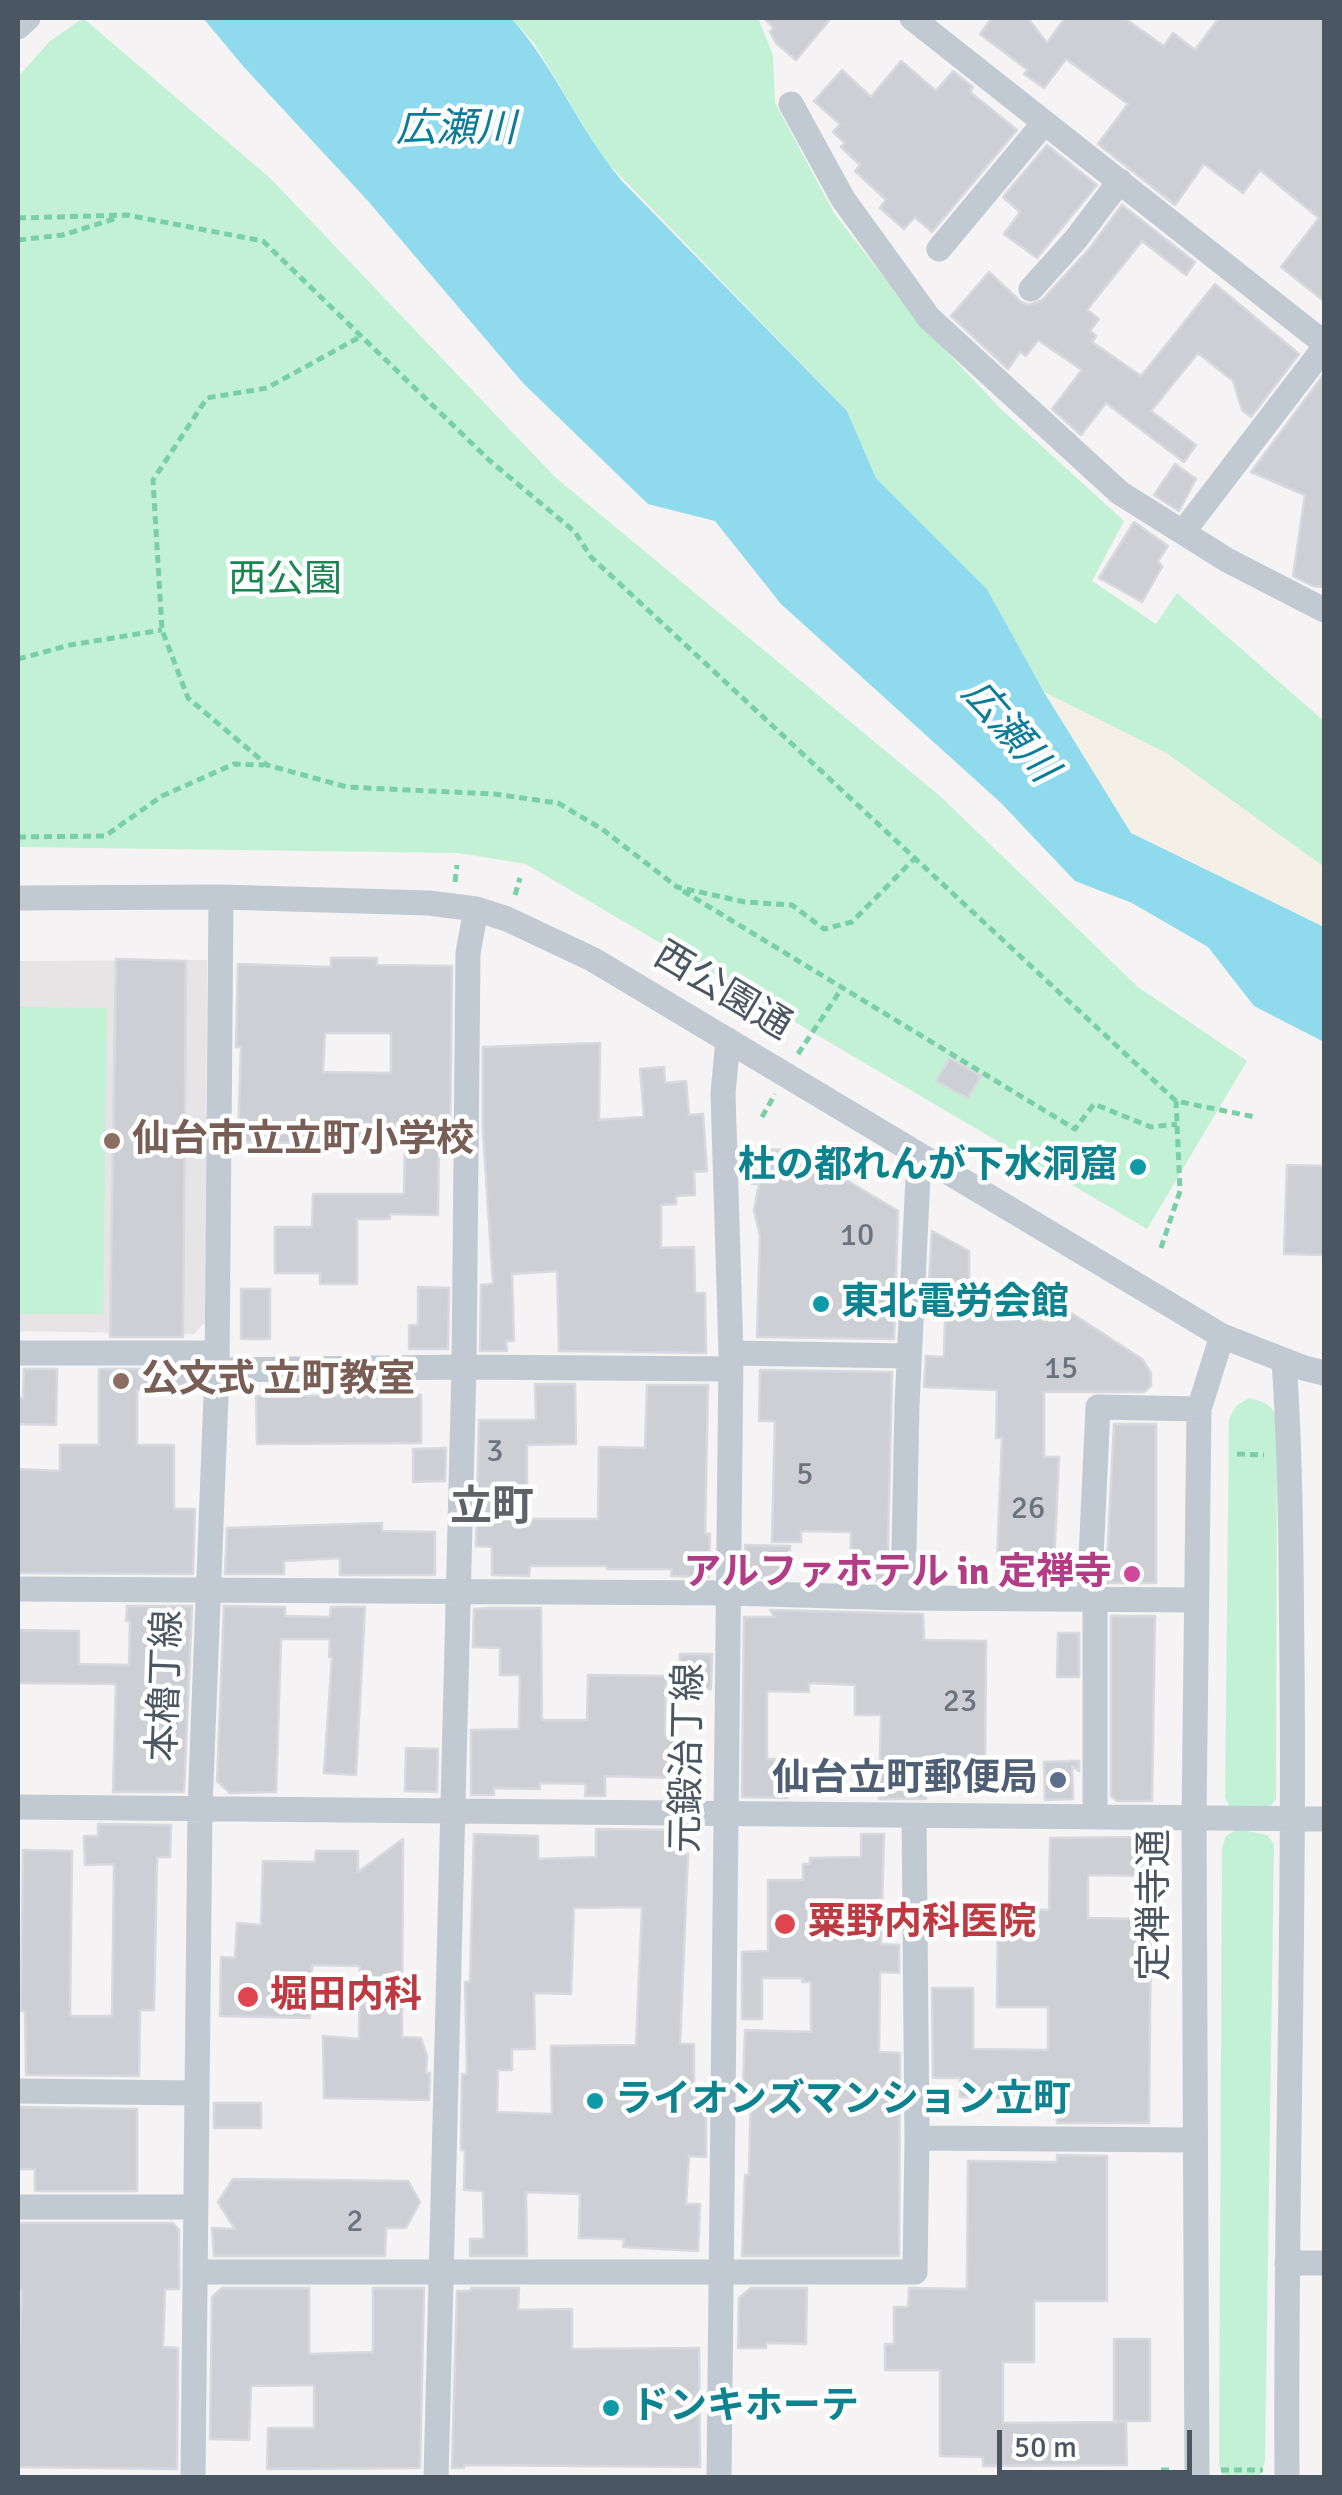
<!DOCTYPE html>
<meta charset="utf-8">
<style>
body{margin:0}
#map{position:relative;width:1342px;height:2495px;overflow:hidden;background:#f5f3f3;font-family:Signika,sans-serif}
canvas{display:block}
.frame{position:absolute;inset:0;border:20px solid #4a5661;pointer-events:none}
.scale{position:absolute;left:997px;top:2430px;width:195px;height:45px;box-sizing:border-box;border:5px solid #4a5661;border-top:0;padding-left:12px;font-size:30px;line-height:35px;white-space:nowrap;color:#4a5661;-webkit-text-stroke:8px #fff;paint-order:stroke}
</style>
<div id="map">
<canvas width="1342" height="2495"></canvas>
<div class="frame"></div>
<div class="scale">50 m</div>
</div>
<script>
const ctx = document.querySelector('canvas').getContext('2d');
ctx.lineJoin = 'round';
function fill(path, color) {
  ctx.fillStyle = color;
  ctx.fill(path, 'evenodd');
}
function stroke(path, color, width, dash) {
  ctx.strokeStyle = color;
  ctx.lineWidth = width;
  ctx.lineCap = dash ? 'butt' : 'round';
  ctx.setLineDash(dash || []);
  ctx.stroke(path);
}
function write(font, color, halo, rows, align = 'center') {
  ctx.font = font + ' Signika,"Noto Sans JP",sans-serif';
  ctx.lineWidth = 9;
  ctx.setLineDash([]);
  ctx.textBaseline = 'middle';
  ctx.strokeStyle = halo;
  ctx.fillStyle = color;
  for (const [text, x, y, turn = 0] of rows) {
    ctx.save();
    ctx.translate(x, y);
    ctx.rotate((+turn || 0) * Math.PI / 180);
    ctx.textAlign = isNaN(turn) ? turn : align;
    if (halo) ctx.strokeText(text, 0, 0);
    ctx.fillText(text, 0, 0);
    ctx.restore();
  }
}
fill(new Path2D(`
 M207 960 205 1322 194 1334 18 1331V961Z`), '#e6e4e5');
fill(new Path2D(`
 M83 18 270 178 555 477 941 797 1138 987 1247 1061 1147 1229 526 864 458 853 18 847V77L50 41Z
 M511 18H758L773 55 775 103 834 213 915 318 1001 409 1124 521 1092 581 1156 624 1177 593 1324 721V867L1166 753 1044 692 987 589 876 478 847 411 603 158 534 43Z
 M18 1007 107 1008 103 1314H18Z
 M1249 1398C1263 1401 1270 1404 1277 1416L1276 1799 1270 1807H1230L1225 1798 1229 1418 1236 1406Z
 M1238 1829 1267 1835 1274 1844 1265 2461 1260 2477H1223L1219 2465 1222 1848 1226 1836Z`), '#c3f1d5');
fill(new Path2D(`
 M1044 692 1166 753 1324 867V927L1131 833Z`), '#f5f0e5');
fill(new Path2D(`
 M203 18H511C555 67 579 130 622 181L847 411 876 478 987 589 1044 692 1131 833 1324 927V1042L1254 1006 1208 947 1132 903 1075 881 1001 803 781 604 715 521 648 504 523 383 368 201 243 66Z`), '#90daee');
const building = new Path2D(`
 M764 18H831L796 60 776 43 770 32 774 28Z
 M992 18H1028L1047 43 1065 18H1124L1164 46 1173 33 1195 50 1219 18H1324V301L1281 267 1319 218 1260 170 1243 193 1204 164 1175 205 1098 144 1128 104 1066 59 1044 88 1024 74 1028 70 980 34Z
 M901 61 936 91 953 71 973 87 970 92 1017 130 932 232 915 217 904 229 880 208 886 200 855 171 860 165 841 147 845 143 833 132 840 124 814 101 842 70 871 97Z
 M1047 145 1097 185 1037 258 1004 234 1020 212 1003 197Z
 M1122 205 1195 262 1186 275 1142 241 1087 310 1099 319 1090 331 1096 336 1092 342 1141 376 1215 284 1299 354 1251 417 1242 410 1233 381 1198 353 1151 411 1196 445 1184 462 1106 403 1081 435 1052 409 1082 370 1038 340 1026 356 1020 352 1008 369 951 316 989 272 1021 302 1029 305 1042 300 1089 249Z
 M1324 374V587L1313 586 1293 576 1305 495 1251 472Z
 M1175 464 1196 479 1179 511 1154 495Z
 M1134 522 1168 546 1158 561 1162 567 1142 602 1099 578Z
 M331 958H377V965L452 966 450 1131H439L438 1215 390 1214V1219H357V1284H320V1273H275V1227H312L313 1194H404L405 1145 238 1142 241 1047H236L238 964 331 967ZM325 1033H391V1073L323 1072Z
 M116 959 186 961 183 1337H110Z
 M600 1043 599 1120 644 1117 640 1069 664 1067 665 1083 686 1081 689 1115 703 1114 707 1171 694 1172 695 1195 676 1196V1204L661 1205V1248L694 1247 695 1293H705L706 1353 559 1351 557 1271 512 1274 514 1341H506L507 1351H480L481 1285 493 1284 483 1132V1047Z
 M950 1058 981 1076 968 1098 936 1081Z
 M751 1149 796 1150 898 1211 894 1339 757 1337 760 1236 754 1210 759 1184H751Z
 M1287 1165 1324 1166V1255L1284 1254Z
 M932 1231 969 1251V1293L1042 1294 1142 1359 1151 1373V1386L1144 1392H1044V1457H1059L1054 1565 997 1562 1002 1438H996L997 1390 924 1387 926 1356 944 1357 945 1316H940V1299L928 1298Z
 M418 1287 449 1288 448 1349H409V1325H418Z
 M241 1289H270V1339H241Z
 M24 1369H57L56 1425 18 1424V1398H23Z
 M99 1369H190V1389L137 1390V1445H174V1509H195L193 1574 18 1573V1469L60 1471V1445H99Z
 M760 1370 892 1372 887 1581 850 1580 851 1532 801 1531V1542H772L775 1421H759Z
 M535 1384H575L576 1444 527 1445V1519H598L599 1447 645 1448 647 1385H708L705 1534H710L709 1577 671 1576 672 1569H607V1566H530L529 1576 492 1575V1547L476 1546 479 1420H536Z
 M421 1395V1443L257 1444 256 1396Z
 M1114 1424H1156V1583H1106Z
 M446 1448 445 1481 413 1482V1449Z
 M382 1523V1531L435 1532V1575H340V1558L284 1561V1574H225L227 1528Z
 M745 1545 790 1546 789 1578 745 1577Z
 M127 1606H192L184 1792H113L116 1684 18 1683V1630L79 1631V1664L129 1665 130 1621H126Z
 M224 1606 285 1607V1616L330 1617 331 1607H365L356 1775 324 1773 332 1657H329L330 1639H281L276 1792 230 1793 217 1781Z
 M491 1608H541L542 1720H587L588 1675 666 1676 665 1735H673L672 1778 605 1776V1796H585L586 1784 540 1783V1789L494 1788V1795H471V1730L519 1729 520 1675H500V1648L473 1647 474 1609Z
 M770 1610 923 1614 924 1640 986 1641 985 1765 926 1764V1799H879L881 1715H855V1685L809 1683V1692L767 1691V1759H788L787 1798 742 1797 744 1617H775Z
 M1111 1616H1155L1152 1801H1117L1111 1796Z
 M1058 1633H1079V1677H1057Z
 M680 1654H712L711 1689H680Z
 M406 1748 438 1749 437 1792 405 1791Z
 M1072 1761H1079V1771L1072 1766 1073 1799 1045 1800 1044 1762Z
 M98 1824 171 1825 170 1857H157L154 2010H140L139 2076 26 2075 25 2011H21L23 1850 72 1851 70 2016H112L114 1864 85 1865 84 1836H98Z
 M596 1829 679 1830 678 1854H688L680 2044H694V2092L706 2093V2157L689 2156 686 2204H700L698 2251 623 2247 624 2239 579 2238 580 2194 526 2192 527 2256H470V2239H484L483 2191 464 2190 465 2150H461L462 2074H467L465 1982H470L474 1834 538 1836V1859L596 1857ZM642 1907 636 2045 551 2046 552 2114 497 2112 498 2070H512V2049H535L534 1993 571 1994 574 1908Z
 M861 1834H884L881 1944 899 1945V1973L880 1972 879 2052 900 2053 899 2256H742L745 2175H749L751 2087 743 2086 745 2030 811 2032V1982H802V1978H762V2019H742V1952L768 1951V1880H803V1864H810V1858L861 1857Z
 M1150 1837 1149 1876 1088 1875V1918L1151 1919 1149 2123H1057V2099L960 2097V2078H933L932 1988H973V2049L1048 2050V2007H997L998 1909 1049 1910 1050 1838Z
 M403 1839 402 2037 421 2038 427 2056 426 2073H430L429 2100 324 2098 323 2036 359 2039 360 1966 312 1965 310 2018 220 2016 221 1957 235 1958 237 1923 261 1925 263 1861 315 1862 316 1851H358V1872Z
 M214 2103H261V2128H214Z
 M18 2107 137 2109V2191H35V2169H18Z
 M1057 2155 1107 2156V2301H1034V2362H1003V2423L1126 2422 1127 2465 983 2466V2457L940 2456V2370H885V2344H894V2307H908L909 2288 967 2289 968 2161 1057 2162Z
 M233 2179 408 2181 420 2202 406 2228H386L385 2256H214L212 2228 235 2229 218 2202Z
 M18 2223H173L179 2230V2289H165L163 2347 178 2348 177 2469 18 2467V2344H20L22 2289H18Z
 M222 2288H309V2354L373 2352V2288H424L420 2468 267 2469 268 2428H314V2385L251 2386 249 2440 210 2439 212 2297Z
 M471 2288H519L518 2310 572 2309V2349L699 2348 700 2467 464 2465V2468H452L457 2291H471Z
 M751 2288H807L806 2344 766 2343V2348H738L739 2298Z
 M1114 2339H1150V2421H1114Z`);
fill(building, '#cdcfd5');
stroke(building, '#d7d9de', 2.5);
stroke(new Path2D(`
 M18 218 127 215 263 241 489 460 575 532 591 557 1176 1101 1255 1117
 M18 240 63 235 117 218
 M358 338 267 388 207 398 153 480 162 630 188 698 267 765 347 787 494 794 558 803 602 829 677 887 745 902 792 905 824 929 852 922 916 857
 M18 659 70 645 162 630
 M18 837 105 836 162 796 234 764 264 765
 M455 882 457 865
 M683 891 1075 1129 1094 1104 1151 1127 1177 1124
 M515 895 520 878
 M798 1054 842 988
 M762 1117 775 1094
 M1161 1248 1180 1191 1176 1101
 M1237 1454 1264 1455
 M1161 2470H1171
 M1221 2470H1263`), '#7ad0a6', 5, [8, 5]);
stroke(new Path2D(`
 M912 18 1324 343
 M18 27 28 18
 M791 104 843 199 929 318 1120 493 1227 560 1324 610
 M939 249 1044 123
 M1031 289 1076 239 1120 181
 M1183 532 1324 348
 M18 898 221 897 429 903 476 909 507 919 592 959 1222 1336 1304 1368 1324 1373
 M18 1353H216
 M731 1353 909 1356
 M1284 1361C1291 1462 1291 1563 1292 1665 1295 1936 1285 2207 1287 2478
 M217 1370 464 1367 729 1369
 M18 1589 729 1593 903 1598 1196 1600
 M903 1598 907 1405 919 1156
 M1089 1601 1098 1407 1199 1409
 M1095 1601V1817
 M18 1807 1324 1819
 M18 2091 197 2093
 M917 2138 1194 2140
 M18 2207H196
 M1287 2263H1324
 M195 2272H915L917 2138 914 1816
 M193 2478 200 1808 217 1370 221 897
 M436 2478 464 1367 468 953 476 909
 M719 2478 731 1353 723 1093 728 1040
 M1197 2478 1194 1818 1199 1409 1222 1336`), '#c1cad2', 25);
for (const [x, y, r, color] of [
 [112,1141,10,"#8d6e63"],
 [1138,1167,10,"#0f9aa8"],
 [821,1304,10,"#0f9aa8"],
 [121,1381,10,"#8d6e63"],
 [1132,1574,10,"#d1479c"],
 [1058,1780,10,"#5c6f8a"],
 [785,1924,12,"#e0444e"],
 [248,1997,12,"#e0444e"],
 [595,2101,10,"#0f9aa8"],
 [611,2408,10,"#0f9aa8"]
]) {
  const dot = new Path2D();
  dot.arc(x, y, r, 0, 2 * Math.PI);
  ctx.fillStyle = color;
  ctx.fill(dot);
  stroke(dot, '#fff', 4);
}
write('32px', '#6b747e', null, [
 ["10",857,1237],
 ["15",1061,1370],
 ["3",495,1453],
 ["5",805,1476],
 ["26",1028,1510],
 ["23",960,1703],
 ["2",355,2223]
]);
write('38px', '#17864f', '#fff', [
 ["西公園",285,581]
]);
write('38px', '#4a5661', '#fff', [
 ["西公園通",722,992,31],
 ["本櫓丁線",167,1686,-88],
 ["元鍛治丁線",689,1758,-89],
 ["定禅寺通",1156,1905,-90]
]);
write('bold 38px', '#785e54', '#fff', [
 ["仙台市立立町小学校",132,1141],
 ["公文式 立町教室",141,1381]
], 'left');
write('bold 38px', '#0d838f', '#fff', [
 ["杜の都れんが下水洞窟",1118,1167,"right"],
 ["東北電労会館",841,1304],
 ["ライオンズマンション立町",615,2101],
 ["ドンキホーテ",631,2408]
], 'left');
write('bold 38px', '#b23c85', '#fff', [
 ["アルファホテル in 定禅寺",1112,1574]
], 'right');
write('bold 38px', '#4e5e75', '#fff', [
 ["仙台立町郵便局",1038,1780]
], 'right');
write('bold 38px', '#be3a42', '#fff', [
 ["粟野内科医院",808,1924],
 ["堀田内科",270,1997]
], 'left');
write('italic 40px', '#0c7c9b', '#fff', [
 ["広瀬川",456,130],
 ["広瀬川",1008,732,49]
]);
write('bold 42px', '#5f6368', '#fff', [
 ["立町",492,1509]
]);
</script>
